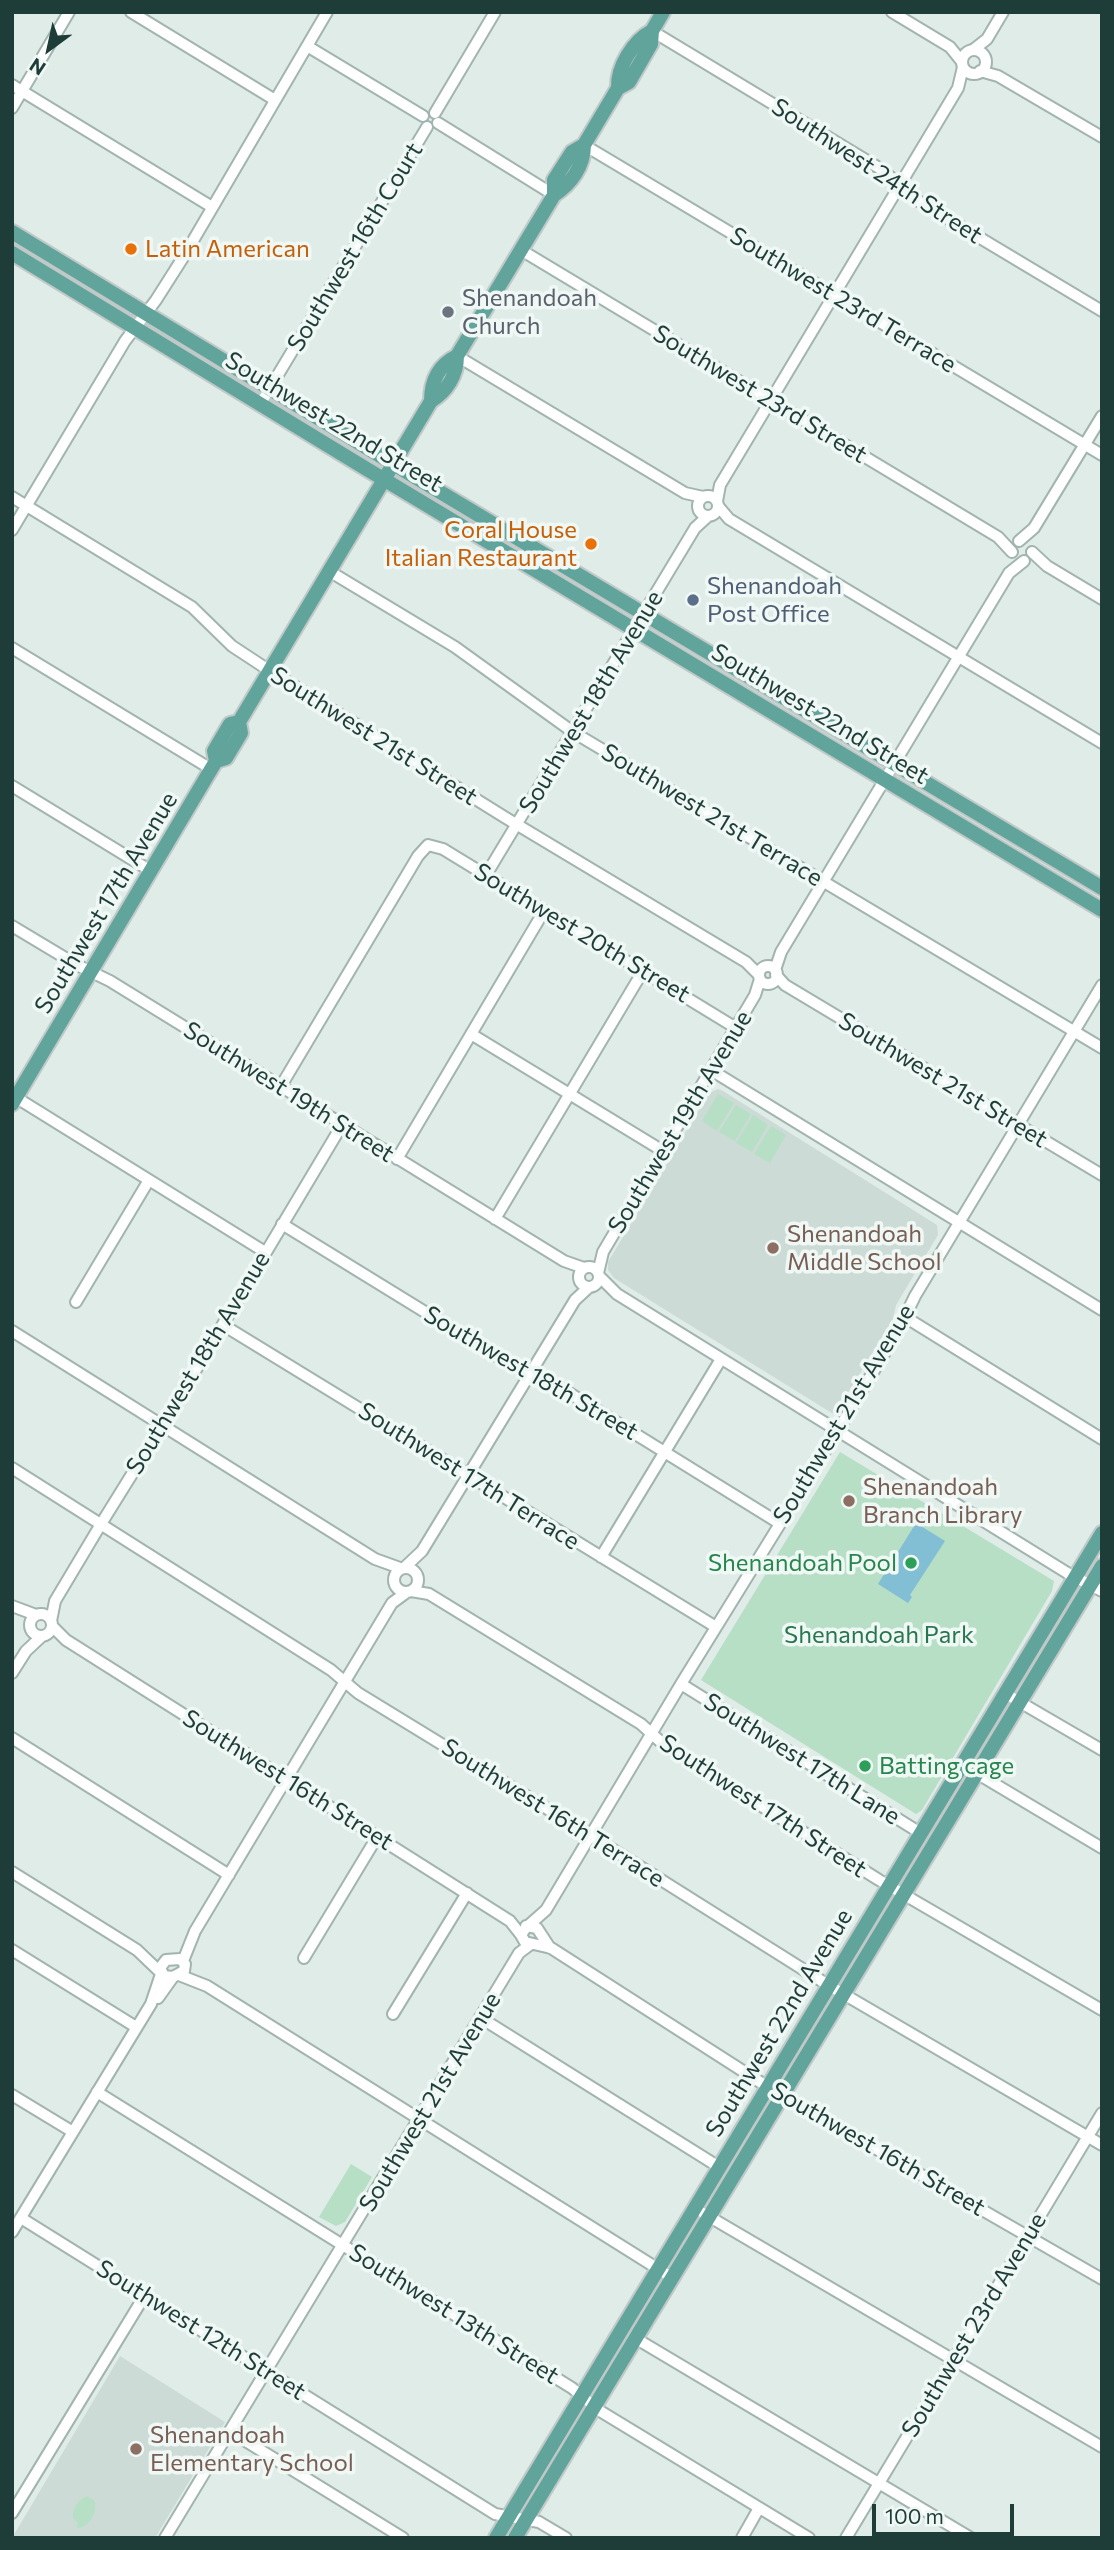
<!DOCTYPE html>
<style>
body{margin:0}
#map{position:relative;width:1114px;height:2550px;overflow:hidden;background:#dfece7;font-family:Commissioner,sans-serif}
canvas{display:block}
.frame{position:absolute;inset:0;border:14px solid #1f3d38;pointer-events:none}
.north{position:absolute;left:14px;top:14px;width:70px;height:70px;-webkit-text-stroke:5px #f0f8f5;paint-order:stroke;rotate:213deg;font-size:19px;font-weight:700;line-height:28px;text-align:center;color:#1f3d38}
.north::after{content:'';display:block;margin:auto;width:24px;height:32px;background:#1f3d38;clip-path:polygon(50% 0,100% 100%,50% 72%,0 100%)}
.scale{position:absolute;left:872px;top:2504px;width:142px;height:32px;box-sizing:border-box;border:4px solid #1f3d38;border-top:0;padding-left:9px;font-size:21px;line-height:24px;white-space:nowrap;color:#1f3d38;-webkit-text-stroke:5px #f0f8f5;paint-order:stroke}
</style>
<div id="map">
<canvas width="1114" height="2550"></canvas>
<div class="frame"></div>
<div class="north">N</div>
<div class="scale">100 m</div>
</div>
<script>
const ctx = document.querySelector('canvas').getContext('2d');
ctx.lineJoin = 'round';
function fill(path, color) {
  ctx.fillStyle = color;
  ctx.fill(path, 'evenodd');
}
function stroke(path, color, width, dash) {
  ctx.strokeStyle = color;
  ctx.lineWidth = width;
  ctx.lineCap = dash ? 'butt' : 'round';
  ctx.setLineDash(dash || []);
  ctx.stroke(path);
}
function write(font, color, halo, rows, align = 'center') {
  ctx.font = font + ' Commissioner,sans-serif';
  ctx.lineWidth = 7;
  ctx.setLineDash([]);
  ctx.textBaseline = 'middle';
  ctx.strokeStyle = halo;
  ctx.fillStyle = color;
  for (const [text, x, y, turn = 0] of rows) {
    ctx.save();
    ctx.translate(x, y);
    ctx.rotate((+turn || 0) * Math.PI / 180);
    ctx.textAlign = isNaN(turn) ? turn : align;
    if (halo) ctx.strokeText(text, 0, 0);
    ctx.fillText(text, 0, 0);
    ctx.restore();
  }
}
fill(new Path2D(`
 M718 1089 723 1091 937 1225 938 1235 896 1305 893 1319 835 1415 614 1278 608 1270V1262L709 1093Z
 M120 2356 225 2422 155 2538H12Z`), '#cddbd6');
fill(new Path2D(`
 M718 1094 734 1103 717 1131 702 1121Z
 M736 1105 751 1114 735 1141 719 1132Z
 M753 1115 768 1125 752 1152 736 1143Z
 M771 1126 786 1135 770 1163 754 1154Z
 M840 1452 1054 1581 1052 1591 922 1810 916 1814 701 1680Z
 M351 2164 372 2177 345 2222 336 2226 319 2217Z
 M88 2496 95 2502C97 2513 90 2526 79 2528L76 2527 78 2523 73 2518C72 2508 78 2499 88 2496Z`), '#b6dfc5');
fill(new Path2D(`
 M916 1523 945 1541 910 1595 912 1597 908 1603 878 1584Z`), '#82bfd5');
const minor = new Path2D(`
 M131 12 275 100
 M892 12 950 47 962 62
 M652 31 884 171 910 196 1102 311
 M307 46 423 116
 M973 50 987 39 1003 12
 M962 62a12 12 0 1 1 24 0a12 12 0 1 1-24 0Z
 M980 71 998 76 1102 137
 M12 85 212 207
 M12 108 69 12
 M435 113 495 12
 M438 123 554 195
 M584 145 1102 455
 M521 250 998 537 1012 552
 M457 356 685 493 703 497
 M261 403 427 127
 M698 506a10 10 0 1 1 20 0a10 10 0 1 1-20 0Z
 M12 497 192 607 232 646 270 671 506 818 746 962 759 975
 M717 501 720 485 958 88 963 67
 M718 506 729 519 1102 743
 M12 530 125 341 156 300 184 256 327 12
 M1019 541 1034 528 1102 416
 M1032 552 1047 566 1102 599
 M329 571 455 647 573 732 1102 1048
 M12 648 211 769
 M12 786 151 871
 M486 875 695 528 707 517
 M12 926 77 965 110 981 564 1261 584 1268
 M759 975a9 9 0 1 1 18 0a9 9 0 1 1-18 0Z
 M775 970 781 952 1009 573 1024 561
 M776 975 785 985 1102 1175
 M471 1034 663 1151
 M711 1070 1102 1310
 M281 1086 418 856 428 845 443 849 736 1028
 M12 1095 265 1252
 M397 1159 544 911
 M495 1219 643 971
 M282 1224 516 1368 545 1378 779 1523
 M579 1277a10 10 0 1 1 20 0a10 10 0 1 1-20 0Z
 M598 1273 603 1252 755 995 760 979
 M599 1276 617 1294 1069 1574 1102 1591
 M76 1302 149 1180
 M905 1317 1102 1439
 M223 1325 716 1627
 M12 1331 375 1559 400 1568
 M12 1468 331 1670 358 1693 577 1827 828 1985 1102 2145
 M601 1557 721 1359
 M405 1567 422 1551 575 1300 589 1287
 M394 1580a12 12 0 1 1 24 0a12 12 0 1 1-24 0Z
 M411 1591 429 1594 641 1724 663 1744 879 1880 1102 2010
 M12 1606 36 1615
 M30 1625a11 11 0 1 1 22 0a11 11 0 1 1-22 0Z
 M51 1621 55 1601 101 1524 173 1408 342 1125
 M52 1626 66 1640 510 1921 521 1935
 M12 1673 26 1651 41 1637
 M681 1684 922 1834
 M1006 1694 1102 1750
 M12 1738 229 1875
 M963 1765 1102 1848
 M12 1872 137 1950 160 1972
 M529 1925 546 1910 681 1684 846 1417 899 1329 915 1296 1102 985
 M526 1926 537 1928 550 1948
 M527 1926 521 1935 525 1942 551 1948 760 2082 1102 2279
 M12 1950 136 2027
 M304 1958 377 1837
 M183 1961 195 1931 392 1603 407 1592
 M179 1975 207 1986 671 2277
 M158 1998 173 1977 184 1971 185 1964 180 1959 166 1960 160 1968 164 1976 173 1977
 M393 2014 467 1893
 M481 2018 719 2167
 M97 2092 572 2388 600 2411 809 2538
 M12 2095 73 2132
 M703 2213 1102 2447
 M21 2218 495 2514 539 2522 566 2538
 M12 2232 151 2004 161 1974
 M635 2338 971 2538
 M231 2432 403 2538
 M12 2513 145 2295
 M165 2538 519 1953 531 1944
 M742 2538 759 2508
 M846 2538 1102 2113`);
const major = new Path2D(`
 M618 88C617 67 633 41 652 31
 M554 195V180L572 152 584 145 618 88 629 82 651 44 652 31 663 12
 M12 232 410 474 1102 888
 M12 253 365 468 1102 910
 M431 401C431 381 439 365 457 356
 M216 761 226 758 241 733 239 722 431 401C447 391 457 375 457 356L554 195C571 184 584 166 584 145
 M12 1104 216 761 214 751 230 724 239 722
 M496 2538 1102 1533
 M515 2538 1102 1566`);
stroke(minor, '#a2b4af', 14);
stroke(major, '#c0c9c7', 18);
stroke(minor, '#fff', 10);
stroke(major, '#60a49b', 14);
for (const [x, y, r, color] of [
 [131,249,7,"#e8710a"],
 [448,312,7,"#6b7280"],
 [591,544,7,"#e8710a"],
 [693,600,7,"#5c6f8a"],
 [773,1248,7,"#8d6e63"],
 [849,1501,7,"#8d6e63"],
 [911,1563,7,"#2e9e5b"],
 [865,1766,7,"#2e9e5b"],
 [136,2449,7,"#8d6e63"]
]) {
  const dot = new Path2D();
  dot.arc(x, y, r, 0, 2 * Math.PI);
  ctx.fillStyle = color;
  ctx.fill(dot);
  stroke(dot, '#f0f8f5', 2.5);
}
write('24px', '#1f3d38', '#f0f8f5', [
 ["Southwest 24th Street",877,171,33],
 ["Southwest 16th Court",355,247,-59],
 ["Southwest 23rd Terrace",843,300,31],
 ["Southwest 23rd Street",760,394,31],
 ["Southwest 22nd Street",334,422,31],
 ["Southwest 18th Avenue",591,702,-59],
 ["Southwest 22nd Street",820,714,31],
 ["Southwest 21st Street",374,736,32],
 ["Southwest 21st Terrace",712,815,31],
 ["Southwest 17th Avenue",106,903,-59],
 ["Southwest 20th Street",582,933,31],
 ["Southwest 21st Street",943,1080,31],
 ["Southwest 19th Street",289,1092,32],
 ["Southwest 19th Avenue",680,1122,-59],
 ["Southwest 18th Avenue",198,1363,-59],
 ["Southwest 18th Street",531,1373,30],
 ["Southwest 21st Avenue",844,1414,-59],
 ["Southwest 17th Terrace",469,1476,32],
 ["Southwest 17th Lane",802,1759,32],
 ["Southwest 16th Street",288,1780,32],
 ["Southwest 17th Street",763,1806,33],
 ["Southwest 16th Terrace",553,1813,32],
 ["Southwest 22nd Avenue",779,2023,-59],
 ["Southwest 21st Avenue",430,2102,-59],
 ["Southwest 16th Street",878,2149,30],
 ["Southwest 13th Street",454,2314,32],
 ["Southwest 23rd Avenue",974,2325,-59],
 ["Southwest 12th Street",201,2330,32]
]);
write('24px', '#c56008', '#f0f8f5', [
 ["Latin American",145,249],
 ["Coral House",577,530,"right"],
 ["Italian Restaurant",577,558,"right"]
], 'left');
write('24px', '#5b616d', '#f0f8f5', [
 ["Shenandoah",462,298],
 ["Church",462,326]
], 'left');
write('24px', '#4e5e75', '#f0f8f5', [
 ["Shenandoah",707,586],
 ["Post Office",707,614]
], 'left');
write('24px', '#785e54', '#f0f8f5', [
 ["Shenandoah",787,1234],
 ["Middle School",787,1262],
 ["Shenandoah",863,1487],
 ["Branch Library",863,1515],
 ["Shenandoah",150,2435],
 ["Elementary School",150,2463]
], 'left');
write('24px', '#27864d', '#f0f8f5', [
 ["Shenandoah Pool",897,1563],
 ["Batting cage",879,1766,"left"]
], 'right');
write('24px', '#26764e', '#f0f8f5', [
 ["Shenandoah Park",879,1635]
]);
</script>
